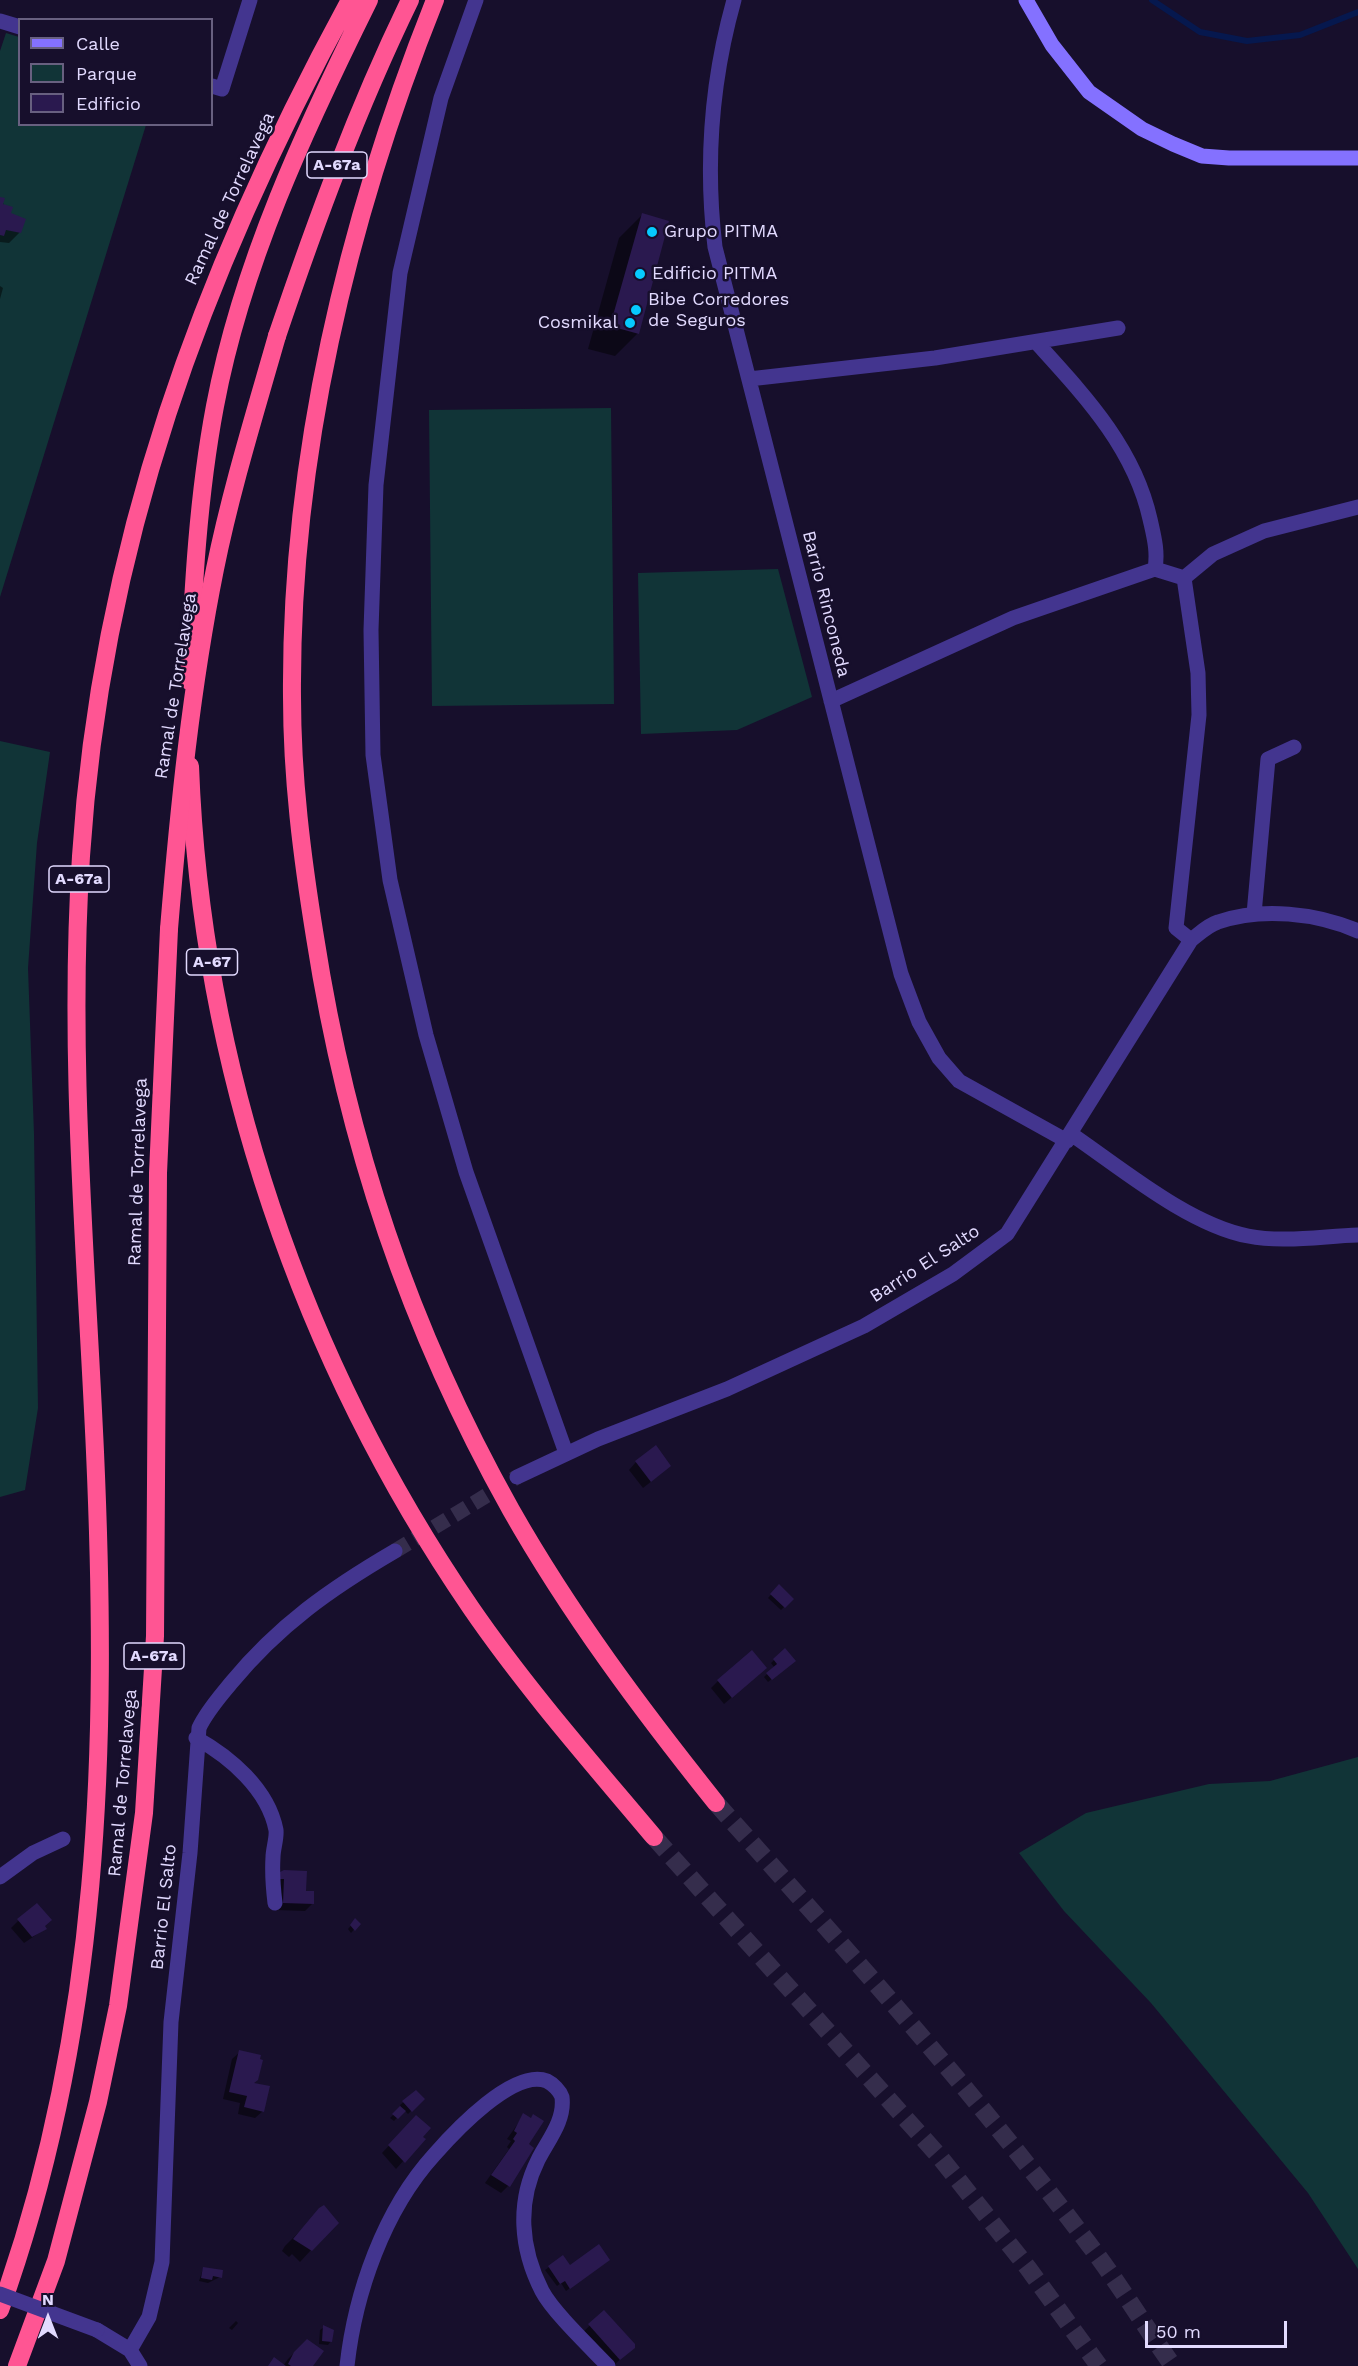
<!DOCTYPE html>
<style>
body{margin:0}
#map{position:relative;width:1358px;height:2366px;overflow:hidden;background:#170f2c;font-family:"Work Sans",sans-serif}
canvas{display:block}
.legend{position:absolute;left:18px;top:18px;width:195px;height:108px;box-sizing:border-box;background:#170f2c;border:2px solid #686080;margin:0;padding:8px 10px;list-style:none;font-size:18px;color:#e2daff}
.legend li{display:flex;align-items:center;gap:12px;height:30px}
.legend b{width:30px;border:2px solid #686080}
.north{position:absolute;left:18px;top:2288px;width:60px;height:60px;-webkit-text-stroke:4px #170f2c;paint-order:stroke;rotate:0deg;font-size:16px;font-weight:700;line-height:24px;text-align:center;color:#e2daff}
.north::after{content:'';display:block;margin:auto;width:21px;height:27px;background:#e2daff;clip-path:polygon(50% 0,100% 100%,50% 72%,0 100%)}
.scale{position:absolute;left:1145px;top:2321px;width:142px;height:27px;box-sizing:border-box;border:3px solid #e2daff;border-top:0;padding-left:8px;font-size:18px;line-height:21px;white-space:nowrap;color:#e2daff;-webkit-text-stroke:4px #170f2c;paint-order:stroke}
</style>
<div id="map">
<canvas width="1358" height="2366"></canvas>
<ul class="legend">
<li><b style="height:8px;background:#8471ff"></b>Calle</li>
<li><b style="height:16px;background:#113437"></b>Parque</li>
<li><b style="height:16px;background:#2a194f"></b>Edificio</li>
</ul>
<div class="north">N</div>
<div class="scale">50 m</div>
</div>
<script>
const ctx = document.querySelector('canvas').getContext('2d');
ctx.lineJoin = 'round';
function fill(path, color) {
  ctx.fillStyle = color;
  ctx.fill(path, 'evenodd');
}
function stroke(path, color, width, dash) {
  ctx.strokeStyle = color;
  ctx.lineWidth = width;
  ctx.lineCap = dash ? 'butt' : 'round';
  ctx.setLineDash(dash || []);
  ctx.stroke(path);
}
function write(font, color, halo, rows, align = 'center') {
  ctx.font = font + ' "Work Sans",sans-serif';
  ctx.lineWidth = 5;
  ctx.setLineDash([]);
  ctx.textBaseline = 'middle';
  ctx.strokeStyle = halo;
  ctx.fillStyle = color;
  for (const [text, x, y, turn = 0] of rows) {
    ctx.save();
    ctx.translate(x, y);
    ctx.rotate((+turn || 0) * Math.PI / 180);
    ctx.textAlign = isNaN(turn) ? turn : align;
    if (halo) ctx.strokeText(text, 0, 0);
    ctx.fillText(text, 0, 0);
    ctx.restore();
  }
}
fill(new Path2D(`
 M6 33 19 37 20 124 146 125 0 597V51Z
 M611 408 614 704 432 706 429 410Z
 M778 569 812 697 737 730 641 734 638 573Z
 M0 741 50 752 37 843 28 968 34 1134 38 1408 25 1490 0 1497Z
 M1358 1757V2269L1308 2193 1151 2003 1064 1911 1019 1853 1086 1813 1209 1784 1270 1781Z`), '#113437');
fill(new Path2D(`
 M0 198 20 232 9 243 0 242Z
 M642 215 638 333 615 356 588 349 619 238Z
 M0 286 3 288 0 299Z
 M636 1462 662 1473 643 1488 629 1470Z
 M779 1586 792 1599 781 1610 768 1598Z
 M785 1650 791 1664 768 1682 764 1677 774 1667 771 1663Z
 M758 1675 724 1704 711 1688 718 1681Z
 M280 1873 305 1893 312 1904 305 1911 276 1910Z
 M18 1921 45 1929 24 1943 11 1928Z
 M355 1921 359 1924 351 1933 348 1929Z
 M240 2052 263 2111 255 2118 238 2114 240 2103 223 2099 232 2059Z
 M416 2092 423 2099 408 2114 404 2110 394 2121 390 2118 401 2107 400 2105Z
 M524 2115 530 2119 527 2145 508 2186 501 2193 485 2183 509 2149 507 2147 511 2141 507 2139Z
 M416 2117 423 2139 396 2169 382 2153Z
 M324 2207 311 2250 300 2262 292 2254 289 2257 282 2251 285 2246Z
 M562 2258 570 2267 605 2263 566 2291 561 2283 557 2286 545 2270Z
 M203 2269 220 2277 208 2283 199 2281Z
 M604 2312 625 2355 613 2366 582 2333Z
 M236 2321 238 2323 232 2330 229 2328Z
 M324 2327 331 2341 328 2345 319 2344 320 2330Z
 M300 2347 312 2366H283L288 2359Z`), '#0007');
stroke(new Path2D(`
 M1152 0 1200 32 1247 41 1300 35 1358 12`), '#06184e', 6);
fill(new Path2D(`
 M0 197 5 198 3 204 13 207 11 213 26 219 21 233 6 230 4 236 0 235Z
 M642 213 669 221 639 334 610 326Z
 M656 1445 671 1466 651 1482 635 1461Z
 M779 1584 794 1599 785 1608 770 1594Z
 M785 1648 796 1661 772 1680 766 1673 777 1664 773 1659Z
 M752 1650 767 1668 732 1698 717 1680Z
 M284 1870 307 1871 306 1891H314V1904L283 1903 284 1879H280V1872Z
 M37 1903 52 1920 45 1926 47 1929 32 1937 17 1919Z
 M355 1918 361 1924 355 1931 350 1925Z
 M239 2050 261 2055 260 2059 263 2060 258 2080 254 2083 270 2086 264 2112 244 2107 247 2096 229 2092Z
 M416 2090 425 2099 412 2112 402 2101Z
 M400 2106 406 2111 398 2119 392 2114Z
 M523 2113 531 2118 533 2114 544 2121 529 2144 534 2148 510 2187 491 2175 515 2141 513 2139 517 2133 514 2131Z
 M416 2115 431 2128 423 2137 426 2139 405 2163 388 2145Z
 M324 2205 339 2223 312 2251 293 2239 319 2208Z
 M599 2244 610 2260 570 2289 565 2281 560 2284 548 2266 563 2255 570 2265Z
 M203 2267 223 2270 222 2278 213 2276 212 2280 201 2278Z
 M604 2310 635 2344V2348L620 2360 588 2324Z
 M323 2325 334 2330 332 2342 322 2341Z
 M307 2339 324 2351 313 2366H291L288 2364 294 2352Z
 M274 2357 286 2366H268Z`), '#2a194f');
stroke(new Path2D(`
 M395 1551 517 1477`), '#352d4c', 15, [15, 8]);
stroke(new Path2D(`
 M716 1803C843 1946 972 2089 1088 2243 1118 2282 1144 2325 1173 2366
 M654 1837 939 2156 1028 2268 1099 2366`), '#352d4c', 18, [18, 9]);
stroke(new Path2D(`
 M476 0 441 98 400 273 376 485 371 630 373 755 390 880 426 1035 466 1172 566 1453
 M734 0C711 82 705 163 715 247L901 974 919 1022 939 1058 959 1081 1067 1141
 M0 21 20 27
 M212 86 222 89 250 0
 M1036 342C1084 395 1134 447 1150 519 1154 537 1158 551 1155 569
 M749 379 935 358 1118 328
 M1184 578 1198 673 1199 715 1176 928 1191 940
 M1184 578 1213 554 1264 531 1358 507
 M831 701 1013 618 1155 569 1184 578
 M1254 914 1268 759 1294 747
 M1071 1134C1121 1168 1189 1225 1248 1236 1283 1243 1323 1236 1358 1235
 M517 1477 598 1439 727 1389 864 1326 953 1274 1007 1234 1191 940C1199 934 1208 925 1218 922 1262 907 1316 913 1358 931
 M196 1738C230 1757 268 1789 276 1830 277 1838 273 1849 273 1857 272 1873 273 1887 275 1903
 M0 1877 33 1853 63 1839
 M97 2330 130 2350 140 2366
 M130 2350 149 2317 162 2262 171 2022 190 1853 199 1728C207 1711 219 1698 231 1683 279 1625 330 1589 395 1551
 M347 2366C355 2293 384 2210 434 2155 455 2131 514 2068 547 2081 553 2084 560 2091 562 2097 565 2121 548 2140 538 2160 517 2202 520 2248 542 2291 553 2312 590 2347 608 2366`), '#43358f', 15);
stroke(new Path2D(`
 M1026 0 1052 45 1089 92 1142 129 1173 144 1202 156 1229 158H1358`), '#8471ff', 15);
stroke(new Path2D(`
 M435 0C347 220 290 459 292 697 292 778 302 857 315 937 347 1143 409 1328 511 1510 570 1614 641 1709 716 1803
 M277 336C316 221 357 109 410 0
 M189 681C193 589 198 496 215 406 242 263 305 129 369 0
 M190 766C201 1065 302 1361 471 1608 526 1688 591 1762 654 1837
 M0 2310C101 2030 108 1745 95 1452 86 1253 68 1055 81 856 101 546 202 271 350 0
 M17 2366 56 2261 98 2102 118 2006 144 1813 155 1636 158 1173 169 929`), '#ff5593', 18);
stroke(new Path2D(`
 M0 2294 97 2330`), '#43358f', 15);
stroke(new Path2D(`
 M169 929C179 808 191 688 215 569 231 490 255 413 277 336`), '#ff5593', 18);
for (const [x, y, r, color] of [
 [652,232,6,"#06caff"],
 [640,274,6,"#06caff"],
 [636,310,6,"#06caff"],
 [630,323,6,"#06caff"]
]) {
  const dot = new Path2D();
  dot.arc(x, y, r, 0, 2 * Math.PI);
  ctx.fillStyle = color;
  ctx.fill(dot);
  stroke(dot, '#170f2c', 2);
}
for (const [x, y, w] of [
 [337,165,60],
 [79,879,60],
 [212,962,51],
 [154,1656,60]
]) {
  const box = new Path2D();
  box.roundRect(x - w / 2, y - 13, w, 26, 4.5);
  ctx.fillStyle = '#170f2c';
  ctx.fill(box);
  stroke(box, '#e2daff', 1.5);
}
write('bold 16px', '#e2daff', null, [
 ["A-67a",337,165],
 ["A-67a",79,879],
 ["A-67",212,962],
 ["A-67a",154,1656]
]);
write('18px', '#e2daff', '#170f2c', [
 ["Ramal de Torrelavega",230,199,-65],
 ["Barrio Rinconeda",826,604,76],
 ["Ramal de Torrelavega",176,686,-81],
 ["Ramal de Torrelavega",138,1172,-88],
 ["Barrio El Salto",925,1264,-33],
 ["Ramal de Torrelavega",123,1783,-85],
 ["Barrio El Salto",164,1907,-84]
]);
write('18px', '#e2daff', '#170f2c', [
 ["Grupo PITMA",664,232],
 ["Edificio PITMA",652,274],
 ["Bibe Corredores",648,300],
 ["de Seguros",648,321],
 ["Cosmikal",618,323,"right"]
], 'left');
</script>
